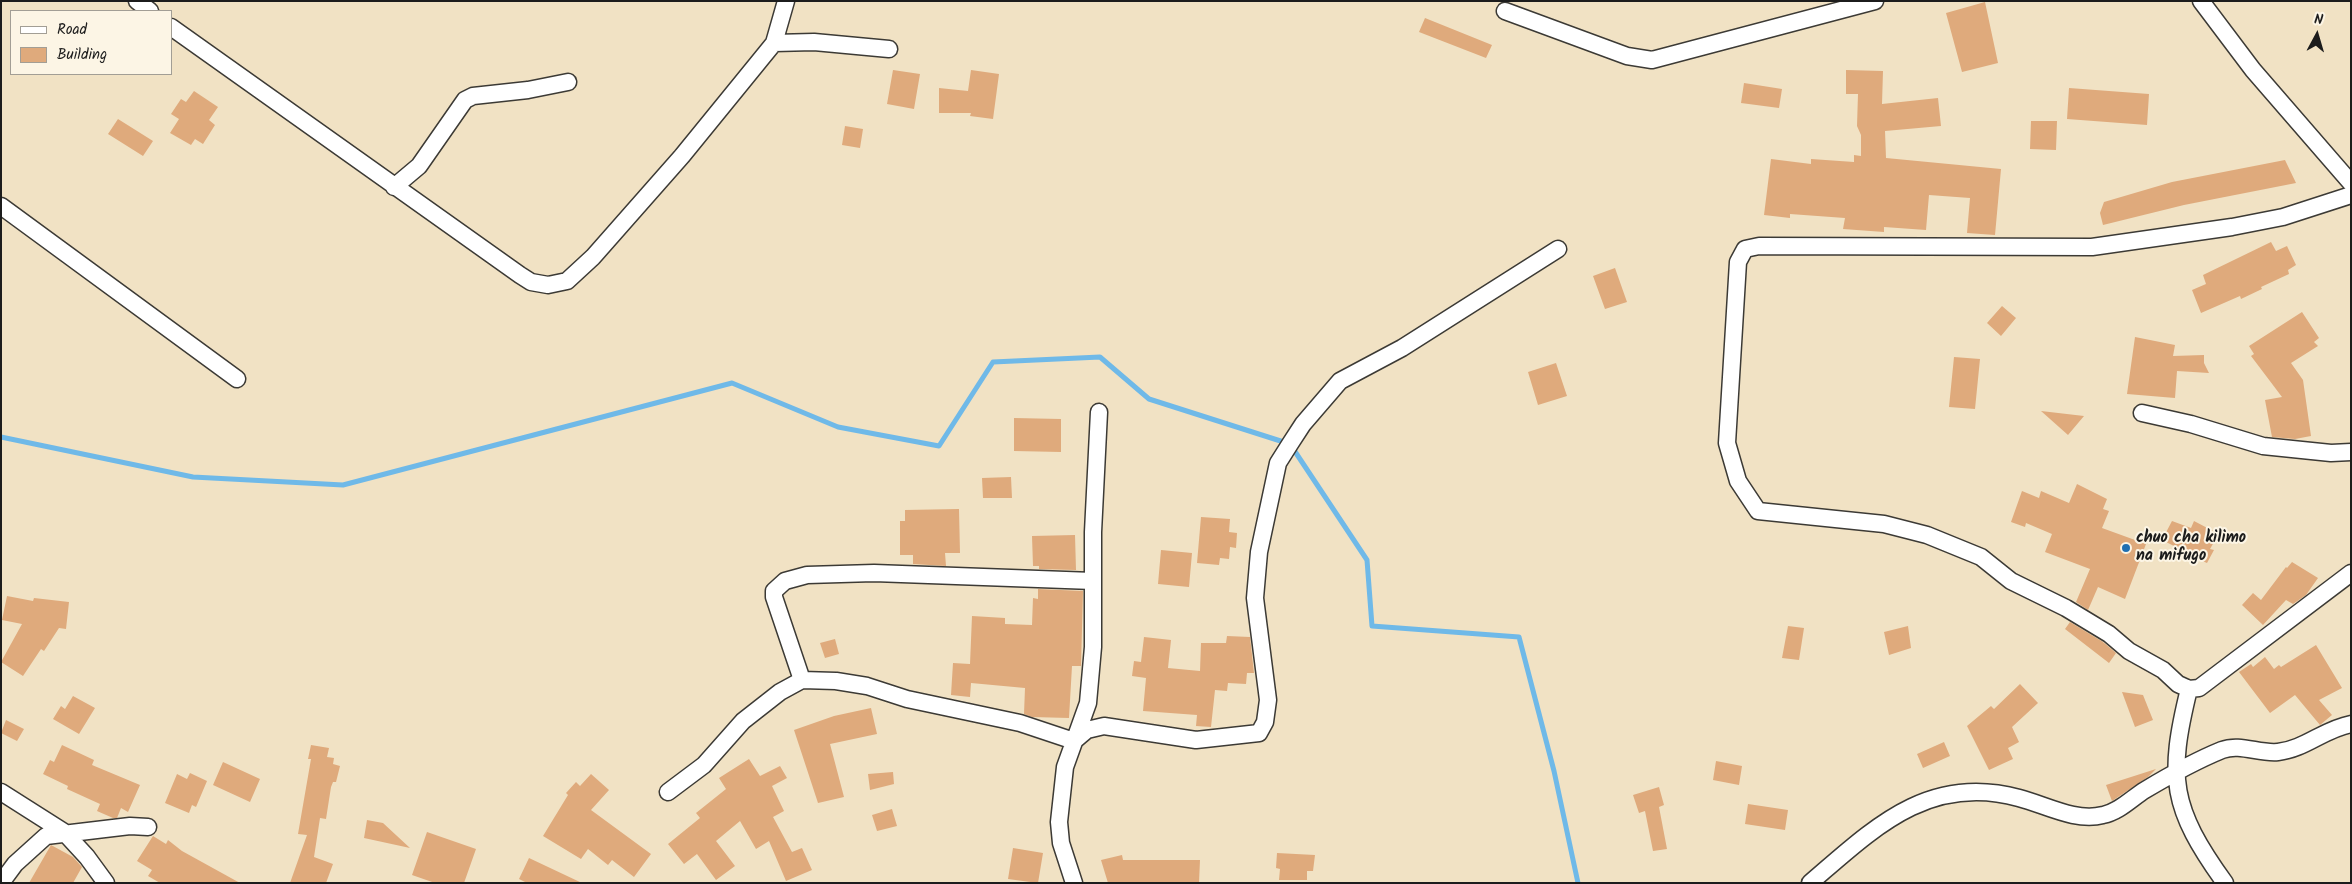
<!DOCTYPE html>
<style>
body{margin:0}
#map{position:relative;width:2352px;height:884px;overflow:hidden;background:#f1e2c4;font-family:Kalam,sans-serif}
canvas{display:block}
.frame{position:absolute;inset:0;border:2px solid #1c1c1c;pointer-events:none}
.legend{position:absolute;left:10px;top:10px;width:162px;height:65px;box-sizing:border-box;background:#fcf5e5;border:1px solid #a29e95;margin:0;padding:6px 9px;list-style:none;font-size:15px;color:#1c1c1c}
.legend li{display:flex;align-items:center;gap:10px;height:25px}
.legend b{width:25px;border:1px solid #a29e95}
.north{position:absolute;left:2292px;top:10px;width:50px;height:50px;-webkit-text-stroke:4px #fcf5e5;paint-order:stroke;rotate:6deg;font-size:14px;font-weight:700;line-height:20px;text-align:center;color:#1c1c1c}
.north::after{content:'';display:block;margin:auto;width:18px;height:22px;background:#1c1c1c;clip-path:polygon(50% 0,100% 100%,50% 72%,0 100%)}
</style>
<div id="map">
<canvas width="2352" height="884"></canvas>
<div class="frame"></div>
<ul class="legend">
<li><b style="height:6px;background:#fff"></b>Road</li>
<li><b style="height:14px;background:#dfaa7c"></b>Building</li>
</ul>
<div class="north">N</div>
</div>
<script>
const ctx = document.querySelector('canvas').getContext('2d');
ctx.lineJoin = 'round';
function stroke(path, color, width, dash) {
  ctx.strokeStyle = color;
  ctx.lineWidth = width;
  ctx.lineCap = dash ? 'butt' : 'round';
  ctx.setLineDash(dash || []);
  ctx.stroke(path);
}
function fill(path, color) {
  ctx.fillStyle = color;
  ctx.fill(path, 'evenodd');
}
function write(font, color, halo, rows, align = 'center') {
  ctx.font = font + ' Kalam,sans-serif';
  ctx.lineWidth = 4;
  ctx.setLineDash([]);
  ctx.textBaseline = 'middle';
  ctx.strokeStyle = halo;
  ctx.fillStyle = color;
  for (const [text, x, y, turn = 0] of rows) {
    ctx.save();
    ctx.translate(x, y);
    ctx.rotate((+turn || 0) * Math.PI / 180);
    ctx.textAlign = isNaN(turn) ? turn : align;
    if (halo) ctx.strokeText(text, 0, 0);
    ctx.fillText(text, 0, 0);
    ctx.restore();
  }
}
stroke(new Path2D(`
 M1 437 193 477 343 485 732 383 838 427 939 446 993 362 1100 357 1149 399 1290 444 1367 560 1372 626 1519 637 1554 771 1578 883`), '#6fb9e8', 5);
fill(new Path2D(`
 M1985 2 1998 63 1962 72 1946 13Z
 M1425 18 1492 45 1486 58 1419 32Z
 M893 70 920 74 914 109 887 104Z
 M971 70 999 74 993 119 970 116 971 113H939V88L968 91Z
 M1846 70 1883 71 1882 104 1938 98 1941 126 1885 131 1886 158 2001 169 1995 235 1967 233 1970 198 1929 195 1926 230 1884 227V232L1843 229 1845 218 1790 214V218L1764 215 1771 159 1811 164V159L1854 162V155L1861 156V135L1857 126 1858 94H1846Z
 M1744 83 1782 89 1779 108 1741 103Z
 M2069 88 2149 94 2147 125 2067 119Z
 M194 91 218 107 209 120 215 125 203 144 195 139 191 145 170 133 179 119 171 114 181 99 186 102Z
 M118 119 153 141 143 156 108 134Z
 M2031 121H2057L2056 150 2030 149Z
 M845 126 863 129 860 148 842 145Z
 M2285 160 2296 183 2184 205 2103 225 2100 213 2104 202 2172 182Z
 M2271 242 2276 251 2287 246 2296 265 2288 270 2289 274 2261 287 2262 289 2241 299 2240 296 2201 313 2192 290 2206 284 2203 275Z
 M1615 268 1627 302 1605 309 1593 276Z
 M2002 306 2016 318 2001 336 1987 323Z
 M2302 312 2319 338 2314 342 2318 346 2291 363 2303 380 2311 436 2295 439 2272 437 2265 400 2282 397 2251 356 2254 354 2249 346Z
 M2135 337 2175 345 2173 356 2204 355V363L2209 373 2177 371 2175 398 2127 394Z
 M1954 357 1980 359 1975 409 1949 407Z
 M1556 363 1567 396 1538 405 1528 372Z
 M2041 411 2084 416 2068 435Z
 M1014 418 1061 419V452L1014 451Z
 M1011 477 1012 498H983L982 478Z
 M2077 484 2107 499 2103 509 2109 511 2102 528 2146 544 2125 599 2098 587 2088 610 2076 602 2090 569 2045 552 2052 534 2026 523 2025 527 2011 522 2022 491 2039 498 2041 491 2069 503Z
 M959 509 960 553H945L946 566 913 564V555H900V521H905V510Z
 M1201 517 1230 519 1229 532 1237 533 1236 548 1230 547 1229 559 1220 558 1219 565 1197 563Z
 M2172 521 2191 528 2194 521 2215 532 2211 540 2214 542 2210 549 2214 550 2207 563 2180 551V549L2162 540Z
 M1075 535 1076 570 1039 569V566H1033L1032 536Z
 M1161 550 1192 553 1189 587 1158 584Z
 M2292 562 2318 578 2306 595 2293 604 2286 600 2263 625 2242 605 2253 593 2261 600 2286 567 2287 568Z
 M1038 589 1083 591 1081 666H1072L1069 718 1032 717 1024 714 1025 688 971 683 970 697 951 695 953 663 970 664 972 616 1005 618V624L1032 625 1033 598 1038 599Z
 M7 596 33 601 34 598 69 602 66 629 59 628 44 651 41 649 23 676 1 662 22 624 2 620Z
 M2070 622 2103 642 2116 653 2109 663 2065 629Z
 M1788 626 1804 628 1799 660 1782 658Z
 M1908 626 1911 648 1889 655 1884 632Z
 M1227 636 1250 637 1254 673H1247L1246 684 1228 683 1227 691 1215 690 1211 727 1196 726 1197 715 1143 711 1146 678 1132 676 1134 661 1141 662 1144 637 1171 640 1168 668 1200 671 1201 643H1226Z
 M835 639 839 654 825 658 820 643Z
 M2316 645 2342 688 2319 700 2332 715 2320 725 2295 695 2270 713 2239 672 2251 664 2253 667 2265 657 2274 669 2279 665 2281 667Z
 M2020 684 2038 703 2012 727 2019 742 2008 748 2013 759 1989 770 1967 726 1991 706 1994 709Z
 M2122 692 2143 695 2153 720 2135 727Z
 M73 696 95 708 79 734 53 719 61 706 65 709Z
 M871 708 877 734 830 744 844 797 818 803 794 730 834 716Z
 M6 720 24 729 17 741 1 733Z
 M1944 742 1950 756 1923 768 1917 754Z
 M62 745 94 760 92 765 140 785 128 812 121 808 117 818H113L97 811 100 804 67 789 68 786 43 774 50 760 54 762Z
 M311 745 329 748 327 757 334 758 333 764 340 766 336 782H333L331 787 326 819 320 818 314 857 333 864 326 883H290L307 835 298 834 311 759H308Z
 M749 759 760 776 780 766 787 778 772 786 784 811 773 817 792 852 802 848 812 870 786 881 769 841 756 849 740 821 716 841 735 866 716 880 697 854 684 864 668 844 700 818 696 813 726 789 719 778Z
 M1716 761 1742 766 1739 785 1713 780Z
 M223 762 260 779 250 802 213 785Z
 M2156 769 2148 777 2112 801 2106 785Z
 M893 772 894 784 870 790 868 774Z
 M190 773 207 781 196 807 192 805 189 813 165 803 177 774 187 779Z
 M591 774 609 790 591 810 651 854 634 877 612 860 608 865 588 849 581 859 543 836 568 795 566 793 576 782 580 786Z
 M1659 787 1664 805 1659 807 1667 849 1653 851 1645 811 1639 813 1633 795Z
 M1748 804 1788 810 1785 830 1745 824Z
 M892 809 897 826 877 831 872 815Z
 M367 820 383 823 410 848 364 838Z
 M427 832 476 849 464 883H435L412 875Z
 M153 836 166 844 168 840 182 851 240 883H160L148 876 152 870 137 861Z
 M51 845 73 857 82 867 73 883H29Z
 M1013 848 1043 853 1038 883 1008 879Z
 M1277 853 1315 855 1313 871H1307V880H1279L1280 869 1276 868Z
 M1122 855 1123 860H1200L1199 883H1108L1101 860Z
 M529 858 582 883H527L519 879Z`), '#dfaa7c');
const minor = new Path2D(`
 M137 1 150 11
 M2201 1 2253 70 2351 183
 M1505 11 1627 56 1652 60 1875 1
 M171 27 520 275 531 282 548 285 567 281 593 257 682 156 774 43 786 1
 M774 43 814 42 889 49
 M394 187 419 166 465 100 473 96 528 90 568 82
 M1 206 237 379
 M2142 413 2191 424 2263 446 2331 453 2351 452
 M802 680 774 597V591L785 581 807 575 874 573 1093 581
 M2189 689 2178 684 2163 670 2129 651 2109 634 2066 608 2011 581 1981 557 1927 535 1884 524 1758 511 1738 481 1727 443 1738 262 1745 249 1759 246 2092 247 2232 227 2283 217 2351 195
 M1 792 64 832 87 857 106 883
 M668 792 704 765 743 721 780 692 802 680 836 681 867 686 907 699 1020 723 1074 741 1087 730 1104 726 1196 740 1259 733 1265 722 1268 700 1255 598 1259 552 1278 463 1290 444 1303 424 1340 381 1402 348 1558 249
 M1 883 15 864 46 836 130 826 148 827
 M1074 883 1061 843 1059 822 1065 767 1088 703 1093 647V532L1099 412
 M1810 883C1873 829 1928 773 2019 798 2046 805 2075 822 2103 815 2119 812 2132 798 2145 790 2170 775 2195 761 2222 750 2240 743 2259 754 2278 752 2305 749 2324 729 2351 724
 M2225 883C2171 808 2167 778 2189 689L2199 688 2351 573`);
stroke(minor, '#3c3a35', 19);
stroke(minor, '#fff', 16);
for (const [x, y, r, color] of [
 [2126,548,5,"#1f6fb2"]
]) {
  const dot = new Path2D();
  dot.arc(x, y, r, 0, 2 * Math.PI);
  ctx.fillStyle = color;
  ctx.fill(dot);
  stroke(dot, '#fcf5e5', 2);
}
write('bold 16px', '#1c1c1c', '#fcf5e5', [
 ["chuo cha kilimo",2136,539],
 ["na mifugo",2136,557]
], 'left');
</script>
